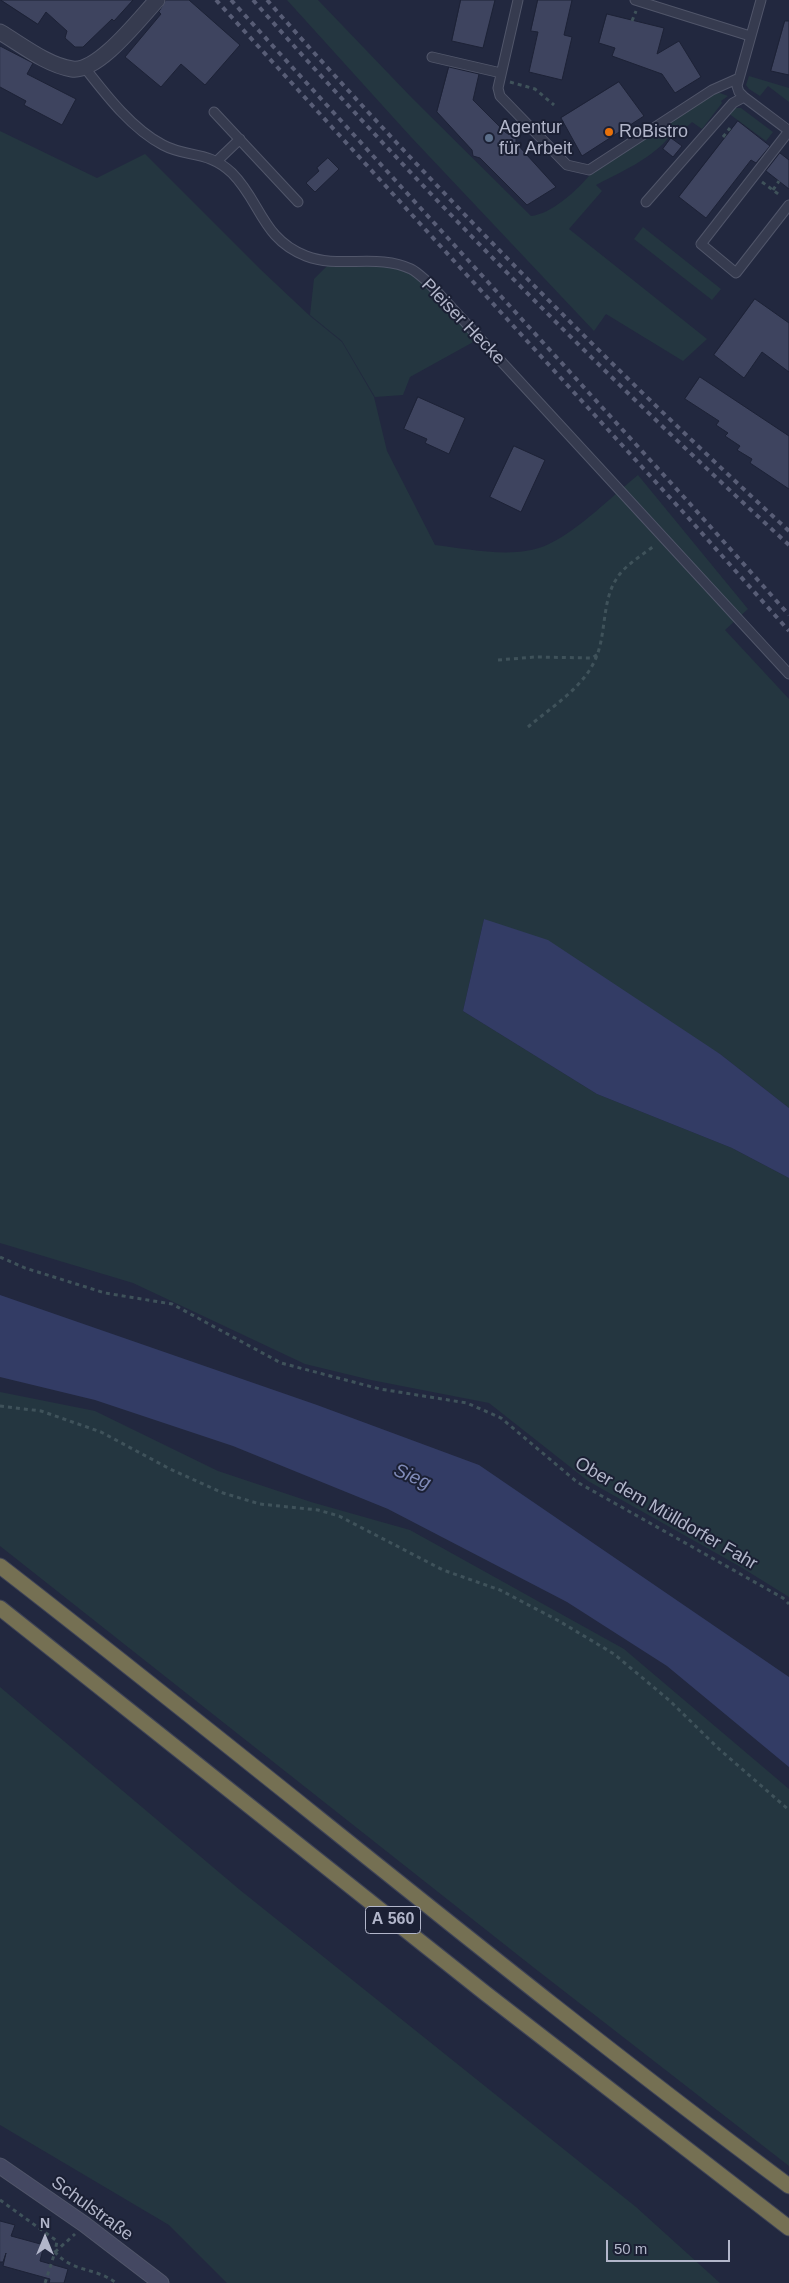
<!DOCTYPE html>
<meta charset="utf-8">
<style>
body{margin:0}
#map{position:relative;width:789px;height:2283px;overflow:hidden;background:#22283f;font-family:Helvetica,sans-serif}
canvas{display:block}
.north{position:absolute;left:20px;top:2213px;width:50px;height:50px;-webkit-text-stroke:4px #1b2034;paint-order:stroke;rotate:0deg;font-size:14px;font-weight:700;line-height:20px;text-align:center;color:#b2b6ca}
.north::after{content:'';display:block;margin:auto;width:18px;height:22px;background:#b2b6ca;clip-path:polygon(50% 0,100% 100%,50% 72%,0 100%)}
.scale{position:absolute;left:606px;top:2240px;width:124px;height:22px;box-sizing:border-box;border:2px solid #b2b6ca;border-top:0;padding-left:6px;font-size:15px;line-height:18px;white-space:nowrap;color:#b2b6ca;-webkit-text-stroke:4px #1b2034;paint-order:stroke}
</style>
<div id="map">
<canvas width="789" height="2283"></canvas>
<div class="north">N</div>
<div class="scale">50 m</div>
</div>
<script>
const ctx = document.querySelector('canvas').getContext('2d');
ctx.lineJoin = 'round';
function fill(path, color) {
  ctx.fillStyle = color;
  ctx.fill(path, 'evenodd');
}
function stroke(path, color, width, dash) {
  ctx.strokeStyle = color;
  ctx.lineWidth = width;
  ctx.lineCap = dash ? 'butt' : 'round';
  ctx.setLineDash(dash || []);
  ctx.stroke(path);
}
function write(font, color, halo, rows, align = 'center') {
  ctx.font = font + ' Helvetica,sans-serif';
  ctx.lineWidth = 4;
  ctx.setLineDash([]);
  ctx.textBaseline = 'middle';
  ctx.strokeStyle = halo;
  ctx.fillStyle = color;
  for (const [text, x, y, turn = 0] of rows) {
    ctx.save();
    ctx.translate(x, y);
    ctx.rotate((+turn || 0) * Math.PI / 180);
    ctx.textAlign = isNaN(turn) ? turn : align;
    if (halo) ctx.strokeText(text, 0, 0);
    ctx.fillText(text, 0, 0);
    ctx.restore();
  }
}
fill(new Path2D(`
 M287 0H318L412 98 531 216C551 214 575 192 589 176L710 95 720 93 728 96 721 101 722 103 702 129 692 122 674 139 670 136C653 158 621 172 596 185L602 191 569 229 707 339 683 361 606 314 594 331 411 137Z
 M749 76 789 88V102L768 86 760 96 749 89 746 85Z
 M735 108H741L773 132 766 141 728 113Z
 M0 131 97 178 145 154 259 268 310 316 342 342 374 397 387 451 435 545C470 549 516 560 549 544 580 529 611 497 638 475L748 609 725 630 789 699V1108L720 1054 484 919 463 1011 597 1094 732 1148 789 1178V1597L739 1566 588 1481 489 1403 371 1380 305 1364 133 1283 0 1243Z
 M643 227 721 289 712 300 634 239Z
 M328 265C353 266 387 261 410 274 433 287 458 321 475 341L410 377 403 395 375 397 342 341 310 315 314 279Z
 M0 1392 95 1411 218 1471 311 1502 410 1530 624 1649 789 1789V2166L533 1967 0 1546Z
 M0 1687 240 1890 636 2207 720 2283H227L169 2225 0 2125Z`), '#243640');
fill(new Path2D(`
 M484 919 548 940 720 1054 789 1108V1178L732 1148 597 1094 463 1011Z
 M0 1295 317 1405 479 1465 789 1677V1767L667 1666 567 1602 388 1509 233 1446 95 1400 0 1377Z`), '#333c65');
const building = new Path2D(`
 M1 0H133L114 21 112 19 83 47H75L65 38 67 31 46 12 38 24Z
 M166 0H189L240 45 205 85 181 64 161 87 125 57 161 14 159 12Z
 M461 0H495L483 48 452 41Z
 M538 0H572L564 35 572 37 562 80 529 72 538 32 531 31Z
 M607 14 664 28 657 54 679 41 701 77 675 93 662 74 612 56 615 48 599 43Z
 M785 21H789V75L771 71Z
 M0 46 33 63 27 74 76 99 62 125 24 105 26 101 0 87Z
 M449 67 479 74 473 100 506 133 516 134V143L556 187 527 205 480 158 473 156 472 150 437 112Z
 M619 82 644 116 582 156 561 118Z
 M738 121 770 146 756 163 751 160 706 218 679 197Z
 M671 138 682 146 673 157 663 149Z
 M780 153 789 160V189L766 171Z
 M328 158 339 169 315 192 306 183 319 171 317 168Z
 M755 299 789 323V372L762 352 744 378 714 355Z
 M700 377 789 436V489L750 463 752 459 737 450 740 446 725 436 728 433 716 425 719 421 685 399Z
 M418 397 465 418 449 454 425 443 427 439 404 429Z
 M514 446 545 460 521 512 490 497Z
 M0 2221 15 2225 11 2236 44 2245 40 2261 68 2269 64 2283H49L50 2279 3 2266 6 2253 3 2262H0Z`);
fill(building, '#3e445f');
stroke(building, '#1d2236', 1);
const lane = new Path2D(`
 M518 0 498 88 500 96 567 165 589 170 712 90 739 78
 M635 0 750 36
 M761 0 737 86 739 92 744 97 788 130
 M432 57 501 73
 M85 68C106 95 132 129 163 145 187 158 208 150 232 173 261 202 262 239 306 256 339 269 378 253 411 269 417 272 423 278 429 283L789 674
 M214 112 298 202
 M789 131 701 244 736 273 789 205
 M217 161 240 139
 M646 202 733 103 744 97`);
const street = new Path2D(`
 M0 32C22 45 47 65 72 69 98 73 140 18 157 0`);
const secondary = new Path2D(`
 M0 2166 84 2224 161 2283`);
const highway = new Path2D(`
 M0 1566C265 1771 520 1986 789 2186
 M0 1608 485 1993 789 2228`);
stroke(lane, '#51566a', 11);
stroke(street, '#51566a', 17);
stroke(secondary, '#51566a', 17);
stroke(highway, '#3e4357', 17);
stroke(new Path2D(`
 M632 21 636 11
 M510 82 535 89 554 105
 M723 137 730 128
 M762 182 781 196
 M773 190 779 181
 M498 660 535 657 592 658 598 654
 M528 727C549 709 578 691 592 666 608 639 600 603 617 578 626 564 643 555 655 545
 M0 1257 25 1268 105 1293 172 1304 281 1363 380 1389 467 1403 501 1418 577 1482 783 1598 789 1604
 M0 1406 41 1411 101 1432 170 1469 223 1493 260 1504 318 1510 339 1516 443 1570 500 1590 559 1621 614 1654 670 1701 719 1749 789 1810
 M0 2200 57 2241 55 2252
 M55 2252 75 2234
 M45 2283 55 2252C73 2273 96 2267 116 2283`), '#3f525a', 3, [4, 4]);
stroke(lane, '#363b4f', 9);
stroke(street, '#363b4f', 15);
stroke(secondary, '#444862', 15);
stroke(highway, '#757053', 15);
stroke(new Path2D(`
 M216 0 684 513 789 631
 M231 0 692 506 789 615
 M253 0C422 191 601 373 789 545
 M267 0C431 186 606 363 789 531`), '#585d76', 4, [5, 5]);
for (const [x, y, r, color] of [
 [609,132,5,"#e8710a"],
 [489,138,5,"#5c6f8a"]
]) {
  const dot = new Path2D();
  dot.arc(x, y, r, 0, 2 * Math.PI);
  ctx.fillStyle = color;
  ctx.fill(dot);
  stroke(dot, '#1b2034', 2);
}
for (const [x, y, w] of [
 [393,1920,55]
]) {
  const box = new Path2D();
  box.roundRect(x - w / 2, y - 13.5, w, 27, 4);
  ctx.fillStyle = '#1b2034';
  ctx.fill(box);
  stroke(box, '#b2b6ca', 1);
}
write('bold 16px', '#b2b6ca', null, [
 ["A 560",393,1920]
]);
write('18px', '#b2b6ca', '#1b2034', [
 ["Agentur",499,128],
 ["für Arbeit",499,149],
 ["RoBistro",619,132]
], 'left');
write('18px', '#b2b6ca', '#1b2034', [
 ["Pleiser Hecke",463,322,46],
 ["Ober dem Mülldorfer Fahr",666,1514,30],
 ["Schulstraße",92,2209,36]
]);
write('italic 19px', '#808bb8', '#1b2034', [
 ["Sieg",412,1477,23]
]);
</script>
